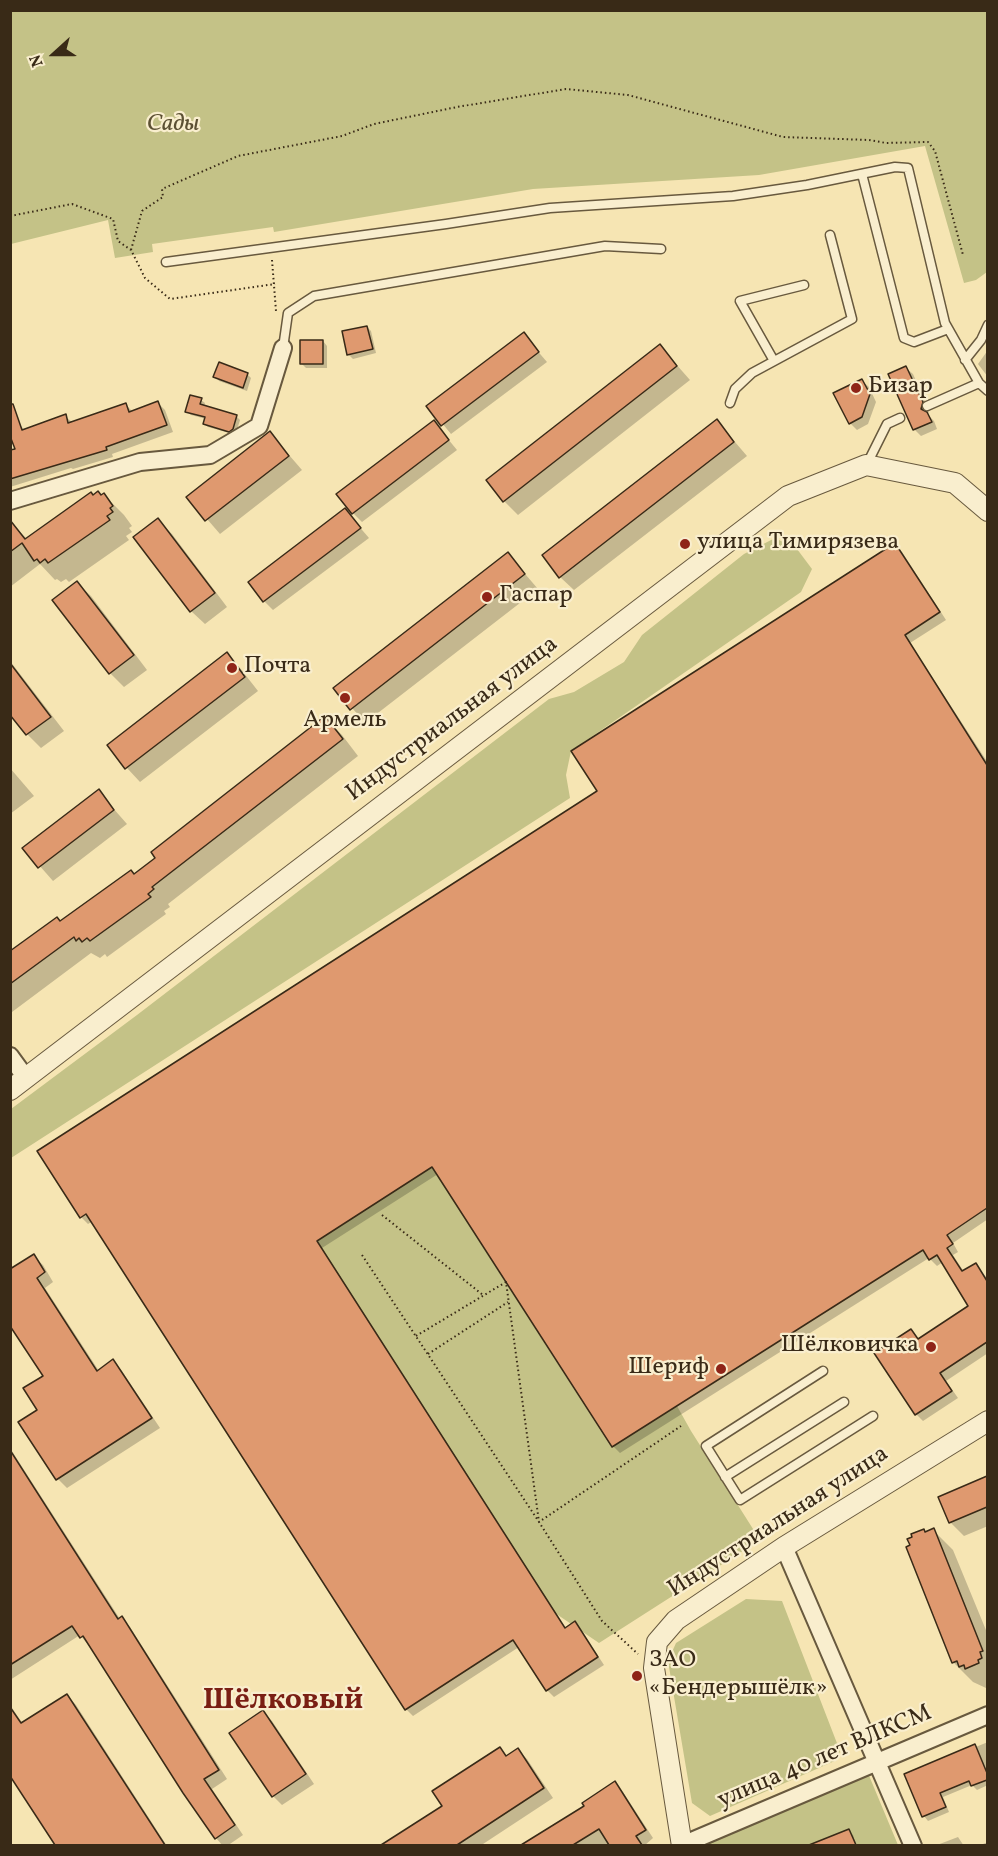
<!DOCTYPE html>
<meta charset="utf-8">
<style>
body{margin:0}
#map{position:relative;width:998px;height:1856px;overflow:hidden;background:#f6e5b3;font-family:Vollkorn,serif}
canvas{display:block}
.frame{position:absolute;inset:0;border:12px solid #392a17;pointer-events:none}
.north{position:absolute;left:24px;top:24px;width:60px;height:60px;-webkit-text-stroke:4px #f9eece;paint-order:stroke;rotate:249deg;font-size:16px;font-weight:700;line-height:24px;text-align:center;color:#392a17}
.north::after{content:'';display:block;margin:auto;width:21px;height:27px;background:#392a17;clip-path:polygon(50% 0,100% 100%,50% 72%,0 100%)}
</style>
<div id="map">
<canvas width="998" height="1856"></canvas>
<div class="frame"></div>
<div class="north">N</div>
</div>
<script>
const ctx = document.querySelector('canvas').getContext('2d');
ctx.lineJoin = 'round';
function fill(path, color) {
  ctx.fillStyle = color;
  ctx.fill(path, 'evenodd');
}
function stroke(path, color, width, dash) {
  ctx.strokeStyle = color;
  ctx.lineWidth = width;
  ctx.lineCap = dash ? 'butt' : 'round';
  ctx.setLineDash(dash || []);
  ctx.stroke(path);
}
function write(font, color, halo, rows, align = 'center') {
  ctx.font = font + ' Vollkorn,serif';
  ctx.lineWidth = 4.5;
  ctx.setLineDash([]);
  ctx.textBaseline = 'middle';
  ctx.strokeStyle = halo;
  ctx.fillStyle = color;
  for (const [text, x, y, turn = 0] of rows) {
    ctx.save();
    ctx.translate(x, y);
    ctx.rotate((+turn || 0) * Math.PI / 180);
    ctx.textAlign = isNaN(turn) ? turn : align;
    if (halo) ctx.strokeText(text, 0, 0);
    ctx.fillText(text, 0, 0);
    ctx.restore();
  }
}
fill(new Path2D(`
 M11 10 987 11V272L976 280 964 283 925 146 759 175 533 189 274 232 273 227 152 244 153 252 115 258 108 220 11 244Z
 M775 538 797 549 812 569 801 592 571 751 566 775 570 798 11 1158V1109L137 1015 549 699 574 692 624 662 642 635 744 554Z
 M432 1167 611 1447 677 1406 691 1431 760 1540 599 1643 555 1613 317 1241Z
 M746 1599 782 1601 840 1751 837 1760 710 1816 692 1803 668 1661 676 1643Z
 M865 1766 898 1845 682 1846Z`), '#c4c287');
fill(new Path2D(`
 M367 327 371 331 376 353 353 359 348 354Z
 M523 334 547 362 451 434 428 406Z
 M323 341 327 346V368H306L302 364Z
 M660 346 690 380 518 515 504 501Z
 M988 350V377L978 364Z
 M906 368 913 374 929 410 928 415 934 421 937 429 921 436 914 429Z
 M247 374 251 378 247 391 219 381 215 376Z
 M862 381 869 387 876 402 868 424 857 430 850 423Z
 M201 400 205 403 204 407 236 416 240 420 236 433 233 434 208 427 204 424 206 419 191 415 187 412Z
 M158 403 165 410 173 432 112 454 113 457 73 469 71 468 10 487V452L16 450 18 422 25 431 65 416 73 423 126 405 133 412Z
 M717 421 747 456 574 590 560 577Z
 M434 422 457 450 362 522 353 513Z
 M270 433 302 470 220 534 188 497Z
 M104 495 124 515 132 526 129 528 132 532 126 536 129 540 69 582 66 579 61 582 57 579 55 580 40 564 10 587V522L27 539 93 497Z
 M345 510 369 538 273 610 264 601Z
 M158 520 172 534 227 607 205 624 191 611Z
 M895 545 902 552 946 620 910 643 988 763V1219L953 1243 958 1252 953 1255 964 1272 976 1265 988 1279V1353L946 1381 958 1398 923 1421 916 1414 876 1353 911 1331 919 1340 970 1307 943 1262 937 1266 929 1258 620 1453 613 1446 438 1174 322 1248 566 1629 574 1623 581 1630 604 1665 554 1697 547 1690 519 1647 413 1716 406 1709 93 1221 88 1224 81 1217Z
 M508 554 538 589 365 723 335 688Z
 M77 583 91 596 147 670 124 687 110 673Z
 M227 654 240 668 258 691 140 782 127 768 109 745Z
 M10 661 64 731 41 748 27 734 10 712Z
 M325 718 342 735 358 756 168 904 170 907 164 911 166 914 107 957 105 954 100 958 91 953 12 1012 10 1010V953L135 875Z
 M10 768 34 796 10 814Z
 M98 791 127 824 53 881 24 848Z
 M33 1256 43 1265 53 1282 45 1288 99 1371 113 1361 122 1371 160 1428 67 1488 58 1479 20 1422 39 1410 45 1376Z
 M10 1448 120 1619 121 1618 130 1627 227 1779 212 1789 243 1835 227 1846H223L216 1838 90 1647 80 1635 10 1680Z
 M988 1478V1526L964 1536 950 1522 940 1498Z
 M933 1530 953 1550 988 1635 986 1688 973 1682 953 1662 924 1531 926 1533Z
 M67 1695 76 1705 167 1846H57L10 1774V1705L23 1724Z
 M262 1712 272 1721 314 1784 282 1805 273 1796Z
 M988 1742V1785L977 1790 972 1785 943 1797 949 1812 928 1821 924 1816 906 1775Z
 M500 1749 507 1757 518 1750 527 1759 553 1798 480 1846H384L444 1806Z
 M615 1783 623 1792 653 1838 644 1846H523L586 1807Z
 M849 1831 853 1835 857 1846H810Z
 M958 1837 964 1846H937V1845Z
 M988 1842V1846H978Z`), '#0003');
const building = new Path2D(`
 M367 326 373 349 347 355 342 331Z
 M524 332 539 352 441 426 426 406Z
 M300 340H323V364H300Z
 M660 344 677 366 503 502 486 480Z
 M219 362 248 373 243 388 213 377Z
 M906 366 923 402 921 409 927 412 932 422 913 430 888 374Z
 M862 379 870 394 862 417 849 424 833 393Z
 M190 395 202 398 200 404 237 415 233 429 229 432 203 424 205 417 185 412Z
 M158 401 167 425 106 447 107 450 10 479V450L15 449 10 436V404H13L22 430 66 414 68 423 126 403 129 412Z
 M717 419 734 442 559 578 542 555Z
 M434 420 449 440 352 514 336 494Z
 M270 431 289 456 205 521 186 497Z
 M98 491 101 495 104 493 113 506 110 508 113 512 107 516 110 520 48 563 45 559 40 563 37 559 34 561 22 543 10 552V520L25 539 91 492 93 495Z
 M345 508 361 528 263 602 248 582Z
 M158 518 215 593 190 612 133 537Z
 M895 543 940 612 905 635 987 765V1208L947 1235 953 1244 947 1248 962 1271 976 1263 987 1281V1342L940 1373 952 1391 915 1415 874 1353 911 1329 918 1339 968 1306 937 1255 929 1260 923 1250 612 1447 432 1167 317 1241 565 1628 575 1621 598 1657 546 1691 513 1640 405 1710 86 1214 80 1218 37 1151 597 791 571 751Z
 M508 552 525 574 350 710 333 688Z
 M77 581 134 655 109 674 52 600Z
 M227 652 245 677 125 769 107 745Z
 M10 663 51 717 26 735 10 715Z
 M325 716 343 739 152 887 154 889 148 894 151 897 90 941 87 938 82 942 79 938 76 941 74 937 10 984V951L57 917 60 921 131 870 134 874 155 858 151 852Z
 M99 789 114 810 38 868 22 848Z
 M34 1254 45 1272 37 1278 97 1371 113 1359 152 1418 56 1480 18 1422 37 1410 23 1388 43 1376 10 1326V1269Z
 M10 1450 118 1619 122 1616 219 1770 204 1779 235 1825 215 1839 183 1793 83 1636 80 1638 72 1626 10 1665Z
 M987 1476V1507L949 1523 938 1497Z
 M934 1528 983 1651 980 1652 982 1658 978 1660 979 1663 965 1669 964 1665 959 1667 957 1661 952 1663 906 1547 910 1545 907 1539 912 1537 911 1534 924 1529 925 1532Z
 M67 1694 165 1845H55L10 1776V1707L21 1723Z
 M263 1710 306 1774 272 1797 229 1733Z
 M975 1744 987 1773V1780L971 1786 969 1781 940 1793 946 1807 922 1817 904 1774Z
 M500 1747 506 1756 518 1748 544 1788 457 1845H381L442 1806 432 1791Z
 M615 1781 646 1830 636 1836 642 1845H609L599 1829 573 1845H521L584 1806 582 1803Z
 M849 1829 856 1845H809Z`);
fill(building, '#df996f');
stroke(building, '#392a17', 1.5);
const service = new Path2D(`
 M862 174 904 338 914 342 948 329
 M166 262 446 224 550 208 733 196 807 185 895 167 908 168 945 323 979 383
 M283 348 288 313 314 296 605 246 661 249
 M965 360 981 340 988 325
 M774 361 740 301 804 285
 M730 403 735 389 752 373 852 319 830 235
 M927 406 979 383 988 391
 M867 464 887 424 900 418
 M823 1371 706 1446 740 1500 873 1416
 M725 1477 844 1402`);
const minor = new Path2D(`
 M10 501 140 462 210 455 259 426 283 348
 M10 1056 26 1078
 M784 1547 913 1846
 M682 1845 988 1715`);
const tertiary = new Path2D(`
 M10 1090 788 496 866 465 955 483 988 511
 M682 1846 654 1668 657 1642 676 1620 784 1547 988 1421`);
stroke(service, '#68593e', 11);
stroke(minor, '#68593e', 20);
stroke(tertiary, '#68593e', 22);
stroke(new Path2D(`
 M10 216 72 204 113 219 118 241 131 250 145 278 170 299 275 284
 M131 250 142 211 163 197 162 189 238 156 342 136 374 124 457 107 566 89 628 95 783 137 869 140 886 143 928 142 935 151 963 255
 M272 260 276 311
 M382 1215 483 1295
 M362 1255 539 1522 681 1426
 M416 1336 506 1282 539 1522 602 1621 638 1654
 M428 1354 508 1302`), '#392a17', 2, [1.5, 3]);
stroke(service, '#f9eece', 8);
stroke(minor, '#f9eece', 16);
stroke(tertiary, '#f9eece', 20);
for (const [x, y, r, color] of [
 [856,388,6,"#8f2418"],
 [685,544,6,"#8f2418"],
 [487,597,6,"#8f2418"],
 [232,668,6,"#8f2418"],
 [345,698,6,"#8f2418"],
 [931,1347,6,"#8f2418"],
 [721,1369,6,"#8f2418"],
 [637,1676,6,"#8f2418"]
]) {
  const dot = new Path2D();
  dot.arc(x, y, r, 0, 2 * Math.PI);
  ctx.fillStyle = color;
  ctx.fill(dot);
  stroke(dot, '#f9eece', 2);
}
write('italic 24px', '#5c5033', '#f9eece', [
 ["Сады",173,126]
]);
write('24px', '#392a17', '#f9eece', [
 ["Бизар",868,388],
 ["улица Тимирязева",697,544],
 ["Гаспар",499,597],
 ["Почта",244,668],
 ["Армель",345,722,"center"],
 ["Шёлковичка",919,1347,"right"],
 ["Шериф",709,1369,"right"],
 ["ЗАО",649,1662],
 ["«Бендерышёлк»",649,1690]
], 'left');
write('24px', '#392a17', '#f9eece', [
 ["Индустриальная улица",453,720,-37],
 ["Индустриальная улица",779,1523,-33],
 ["улица 40 лет ВЛКСМ",825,1758,-23]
]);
write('bold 30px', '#7a1f14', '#f9eece', [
 ["Шёлковый",283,1702]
]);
</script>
